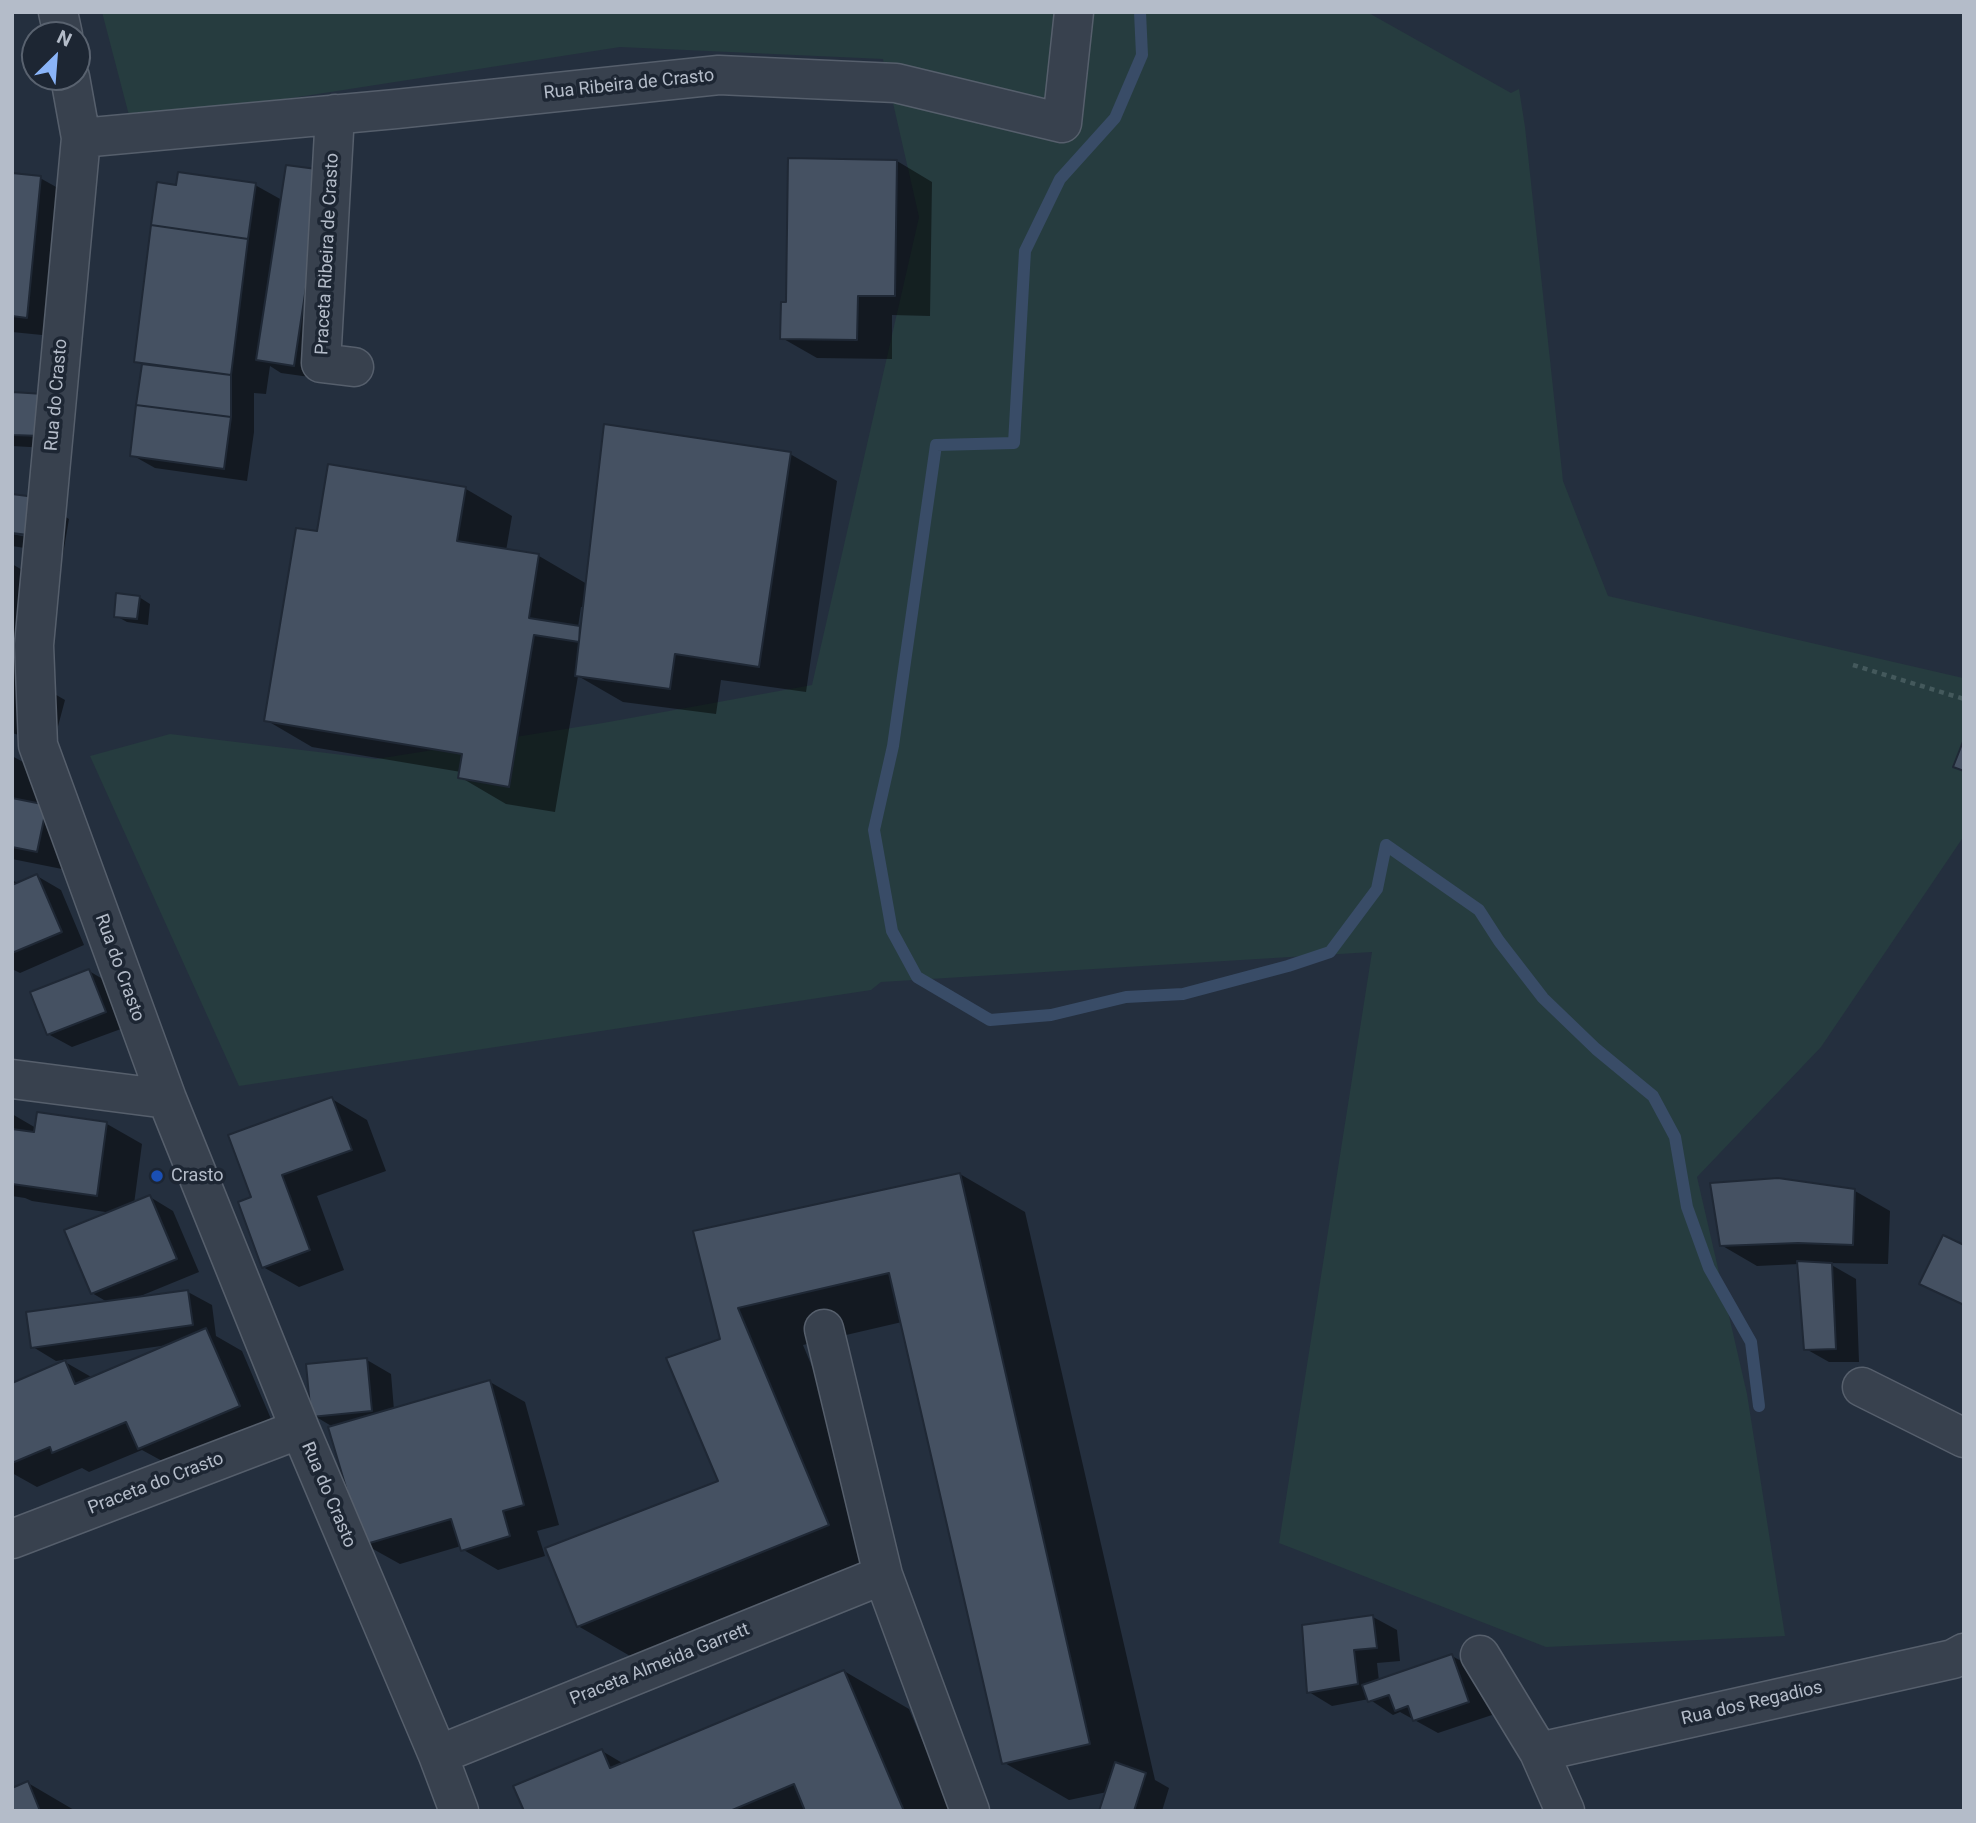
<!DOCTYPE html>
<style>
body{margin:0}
#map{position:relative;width:1976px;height:1823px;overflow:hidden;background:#242f3e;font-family:Roboto,sans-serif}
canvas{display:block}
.frame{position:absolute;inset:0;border:14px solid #b4bcc9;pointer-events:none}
.north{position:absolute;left:21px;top:21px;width:70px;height:70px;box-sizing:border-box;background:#1d2633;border:2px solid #59626f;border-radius:50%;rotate:25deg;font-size:19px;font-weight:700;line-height:28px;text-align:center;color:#b4bcc9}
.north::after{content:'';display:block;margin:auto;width:24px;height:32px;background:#8ab4f8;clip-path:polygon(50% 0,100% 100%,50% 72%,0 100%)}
</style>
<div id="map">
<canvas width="1976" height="1823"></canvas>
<div class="frame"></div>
<div class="north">N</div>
</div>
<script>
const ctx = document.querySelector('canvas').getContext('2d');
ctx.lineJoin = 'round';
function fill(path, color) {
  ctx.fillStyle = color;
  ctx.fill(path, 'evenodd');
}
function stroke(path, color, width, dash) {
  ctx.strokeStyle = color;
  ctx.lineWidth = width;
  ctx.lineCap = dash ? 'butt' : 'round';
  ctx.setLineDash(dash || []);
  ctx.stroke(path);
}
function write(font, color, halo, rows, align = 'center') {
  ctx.font = font + ' Roboto,sans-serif';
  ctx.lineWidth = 7;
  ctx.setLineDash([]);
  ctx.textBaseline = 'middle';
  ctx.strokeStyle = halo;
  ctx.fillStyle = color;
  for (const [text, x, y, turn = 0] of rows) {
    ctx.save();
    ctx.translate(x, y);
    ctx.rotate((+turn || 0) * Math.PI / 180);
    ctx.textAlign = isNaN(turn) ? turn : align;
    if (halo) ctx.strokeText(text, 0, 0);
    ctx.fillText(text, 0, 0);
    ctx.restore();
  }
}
fill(new Path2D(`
 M102 12H1367L1511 93 1519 89 1525 127 1563 481 1608 596 1963 678 1964 836 1821 1047 1697 1177 1747 1394 1785 1636 1546 1647 1279 1543 1372 952 881 982 871 990 239 1086 90 756 170 734 376 759 603 723 812 685 919 217 883 59 620 47 131 123Z`), '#263c3f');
fill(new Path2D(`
 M897 161 932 182 930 316 892 315V359L817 358 782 338 787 304Z
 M323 172 317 378 281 373 270 366 266 394 254 393V432L247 481 155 468 132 455 144 366 136 361 177 186 255 185 282 200Z
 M12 175 40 178 76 198 62 337 12 332Z
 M12 394 64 449 12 446Z
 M790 454 837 481 806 692 721 680 716 714 623 702 578 676 555 812 506 804 460 777 461 772 312 747 266 720 319 533 330 466 466 489 512 516 506 551 539 556 587 584ZM581 607H584L582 628 578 627Z
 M34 498 69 519 63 554 12 546V534L37 539Z
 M12 564 48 585 25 677 65 700 53 745 12 733Z
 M139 597 150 604 148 625 127 622 116 616Z
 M12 756 49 776 72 871 12 859Z
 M37 876 61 890 84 945 20 973 12 969V880L19 884Z
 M89 971 113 985 129 1026 72 1047 48 1034Z
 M332 1099 367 1120 386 1171 317 1196 344 1270 299 1287 263 1267 254 1198Z
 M12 1114 36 1128 38 1114 107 1124 142 1144 134 1204 150 1197 173 1211 199 1272 138 1297 188 1292 212 1305 216 1336 242 1351 274 1426 175 1468 142 1450 89 1472 82 1468 37 1487 12 1473V1385L65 1362 93 1378 168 1345 56 1361 33 1347 109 1303 92 1293 112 1213 32 1201 25 1198 12 1196Z
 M960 1174 1025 1212 1155 1780 1169 1788 1162 1811H1101L1107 1792 1069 1800 1003 1762 902 1322 803 1345 894 1563 644 1664 578 1626 721 1482 722 1340 695 1232Z
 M1855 1191 1890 1211 1888 1264 1828 1263 1856 1279 1859 1362H1829L1806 1349 1799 1264 1757 1266 1721 1245Z
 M367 1360 391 1374 394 1410 490 1382 525 1402 559 1525 537 1531 545 1556 498 1570 462 1549 461 1546 400 1564 364 1544 333 1427 313 1415Z
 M1373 1617 1397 1630 1400 1661 1377 1663 1379 1681 1452 1656 1476 1669 1492 1715 1438 1733 1400 1712 1393 1715 1369 1699 1332 1706 1309 1692Z
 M844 1671 909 1709 952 1811H526L602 1751 624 1764Z
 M28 1783 74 1810V1811H12Z`), '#0007');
stroke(new Path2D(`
 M1140 12 1142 55 1115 118 1060 179 1025 251 1014 443 936 445 893 746 874 830 892 931 917 977 990 1020 1051 1015 1126 997 1183 994 1288 966 1330 952 1377 889 1386 845 1479 910 1499 941 1543 998 1596 1049 1653 1096 1675 1137 1687 1207 1709 1268 1751 1342 1759 1406`), '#394c67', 12);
const building = new Path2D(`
 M788 158 897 160 895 296H858L857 340 780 339 781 302H786Z
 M286 165 324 170 294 366 256 360Z
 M178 172 256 183 248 239 151 225 157 182 176 185Z
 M12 173 41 176 27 318 12 316Z
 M151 225 248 239 231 375 134 362Z
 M142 364 231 375V417L136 405Z
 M12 392 44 394 41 436 12 435Z
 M136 405 231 417 224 469 130 456Z
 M604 424 791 452 759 667 675 654 670 689 575 676Z
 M328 464 466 487 457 541 539 554 529 618 580 626 579 642 534 635 509 787 458 778 462 754 264 721 296 528 317 531Z
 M12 494 35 497 28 535 12 533Z
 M116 593 140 596 137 619 114 617Z
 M1964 739V771L1953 767Z
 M12 798 47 805 37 852 12 847Z
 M37 874 62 932 12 953V885Z
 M89 969 106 1012 47 1035 30 992Z
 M332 1097 352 1150 282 1175 310 1250 262 1268 238 1202 251 1197 228 1135Z
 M37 1112 107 1122 97 1196 12 1184V1129L34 1132Z
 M960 1173 1090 1744 1002 1764 889 1273 738 1308 829 1525 577 1627 545 1548 718 1481 666 1358 720 1339 693 1231Z
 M1778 1178 1855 1189 1853 1245 1798 1243 1720 1246 1710 1183Z
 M150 1195 177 1259 91 1294 64 1230Z
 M1943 1235 1964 1245V1305L1919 1284Z
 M1797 1261 1832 1263 1836 1349 1804 1350Z
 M188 1290 193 1325 31 1348 26 1312Z
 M206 1328 240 1406 138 1449 126 1422 52 1453 50 1447 12 1463V1383L65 1360 75 1384Z
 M367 1358 372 1411 311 1417 306 1364Z
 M490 1380 524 1505 503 1511 510 1536 461 1551 451 1519 363 1545 328 1427Z
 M1373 1615 1377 1648 1354 1650 1358 1684 1307 1693 1302 1625Z
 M1452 1654 1469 1702 1413 1721 1408 1706 1395 1711 1389 1695 1368 1702 1362 1685Z
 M844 1670 904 1811H805L794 1784 730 1811H524L513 1786 602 1749 610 1768Z
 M1115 1762 1146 1773 1134 1811H1099Z
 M28 1781 40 1811H12V1788Z`);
fill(building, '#455162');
stroke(building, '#1f2835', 2);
const minor = new Path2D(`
 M58 12 63 35
 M70 77 81 138 34 645 38 745 167 1099 300 1429 438 1755 459 1811
 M335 114 321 363 354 367
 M81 138 396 109 719 75 896 83 1062 123 1074 12
 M12 1079 167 1099
 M824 1329 883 1575 970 1811
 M1862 1387 1964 1438
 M12 1539 300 1429
 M1480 1655 1539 1752 1565 1811
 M1539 1752 1953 1659 1964 1653
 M438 1755 883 1575`);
stroke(minor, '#565f6c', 41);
stroke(new Path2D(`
 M1853 665 1964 699`), '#44595c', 4.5, [5, 5]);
stroke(minor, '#38414e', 38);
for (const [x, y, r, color] of [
 [157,1176,7,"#1a4fb4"]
]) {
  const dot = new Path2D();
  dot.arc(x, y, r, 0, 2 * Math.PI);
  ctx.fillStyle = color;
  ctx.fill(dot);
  stroke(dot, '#1d2633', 2.5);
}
write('18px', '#b4bcc9', '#1d2633', [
 ["Rua Ribeira de Crasto",629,85,-6],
 ["Praceta Ribeira de Crasto",328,254,-87],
 ["Rua do Crasto",57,395,-85],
 ["Rua do Crasto",119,968,70],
 ["Praceta do Crasto",156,1484,-21],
 ["Rua do Crasto",328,1495,67],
 ["Praceta Almeida Garrett",660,1665,-22],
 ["Rua dos Regadios",1752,1704,-13]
]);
write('18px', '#b4bcc9', '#1d2633', [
 ["Crasto",171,1176]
], 'left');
</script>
